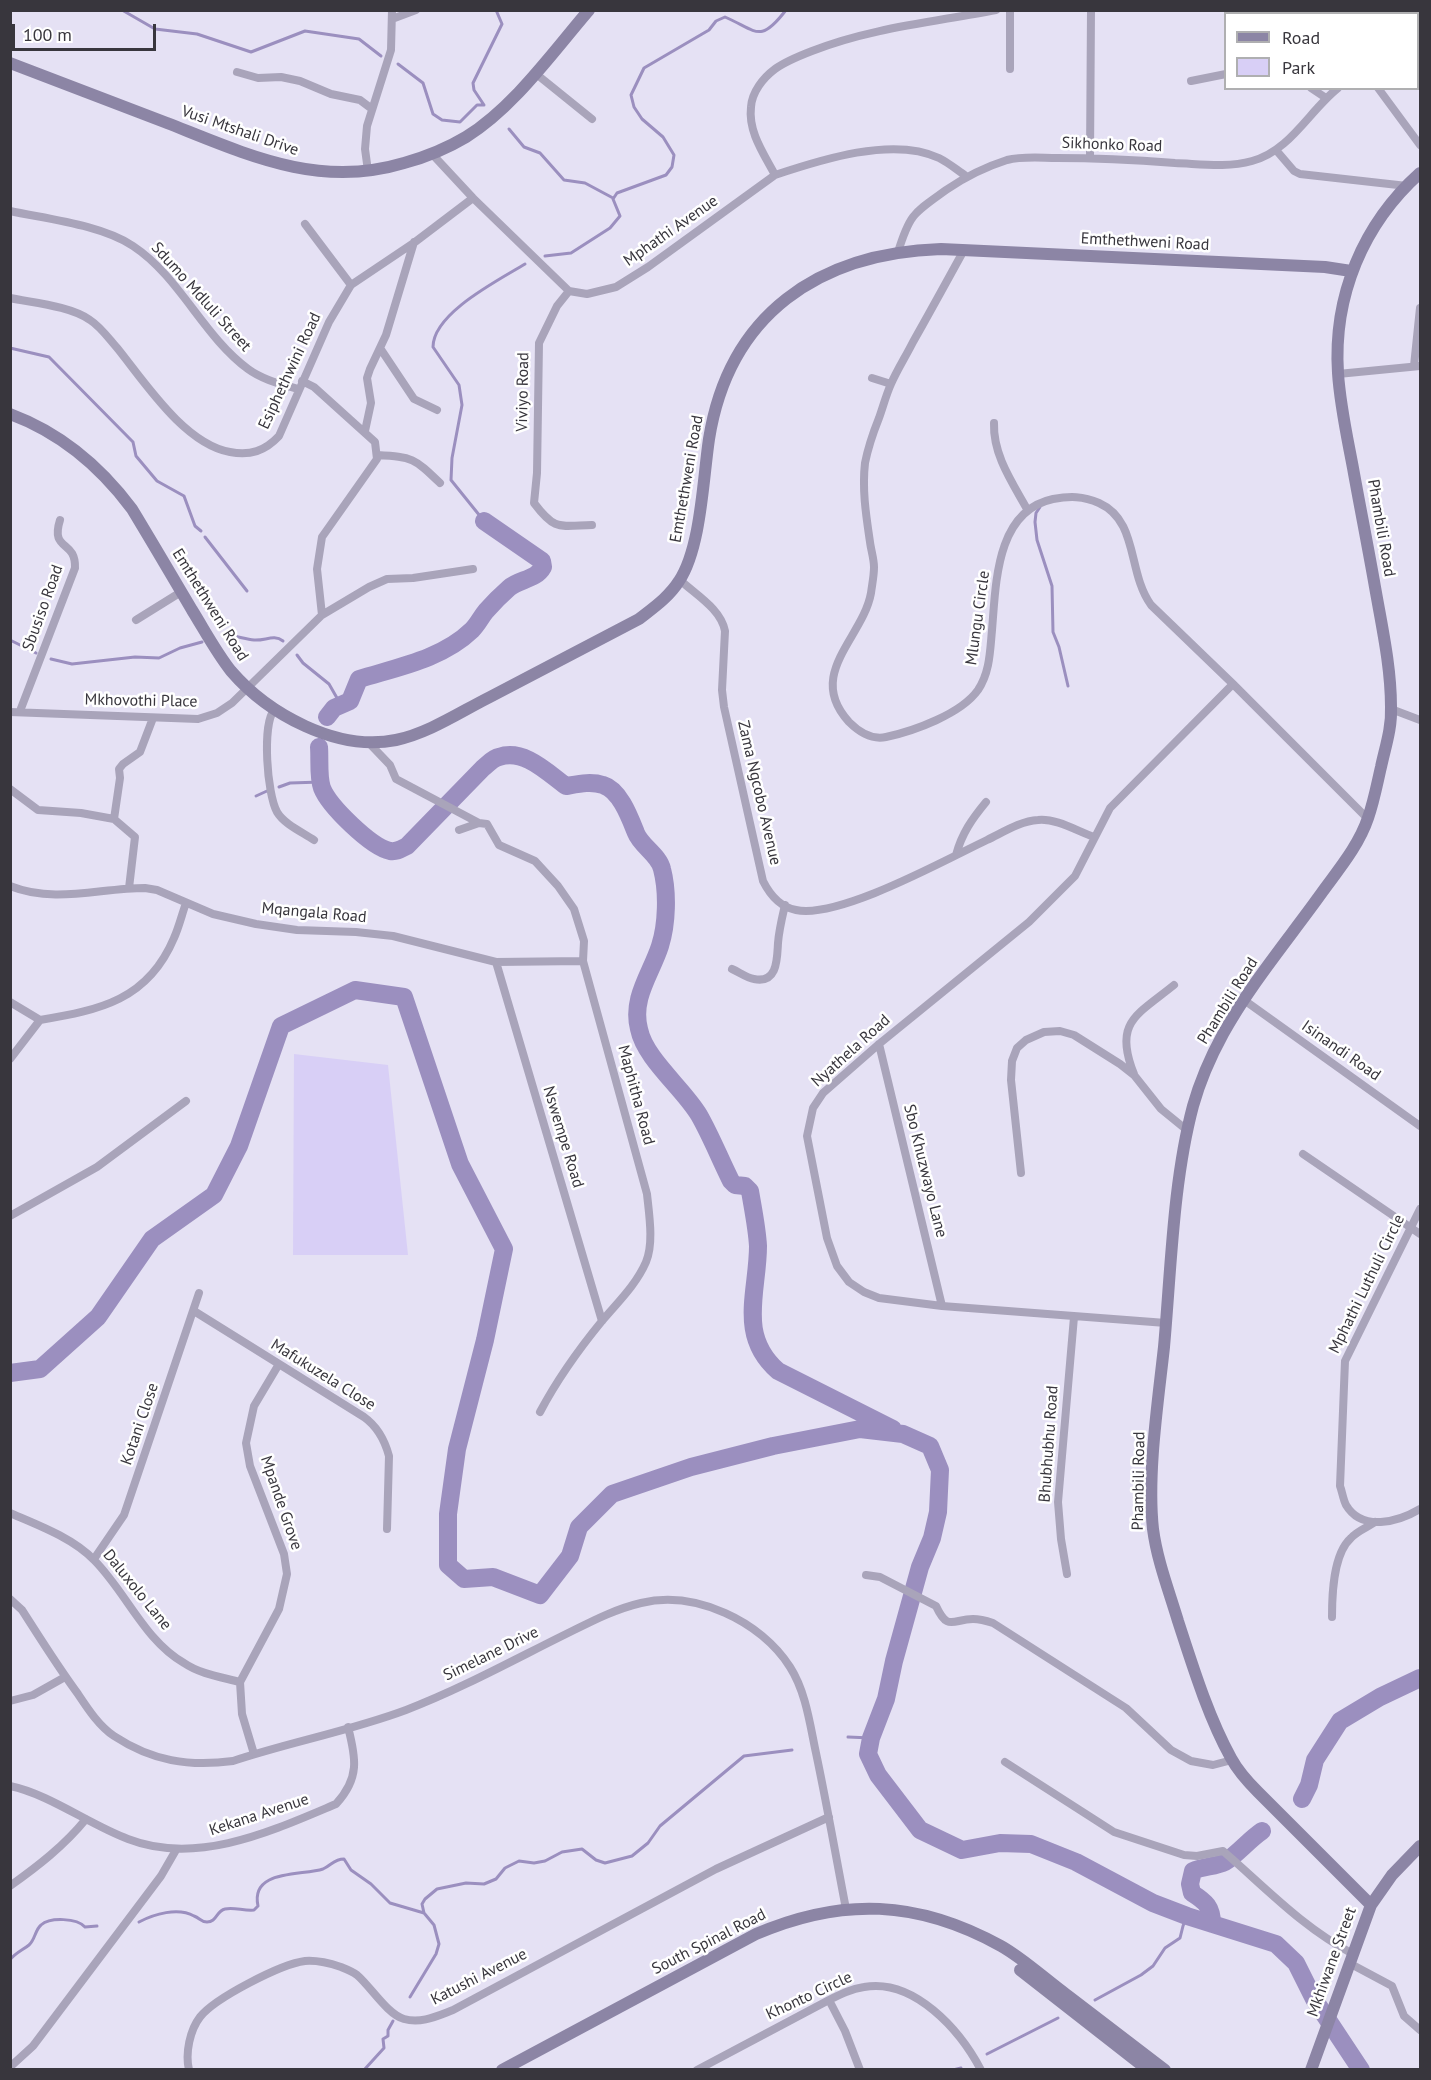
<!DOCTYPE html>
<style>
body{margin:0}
#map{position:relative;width:1431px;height:2080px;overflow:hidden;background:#e5e1f4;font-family:"PT Sans",sans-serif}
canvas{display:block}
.frame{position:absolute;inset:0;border:12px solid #38363d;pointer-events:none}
.legend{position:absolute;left:1224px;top:12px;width:195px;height:78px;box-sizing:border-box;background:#fff;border:2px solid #afafb1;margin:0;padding:8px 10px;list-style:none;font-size:18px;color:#38363d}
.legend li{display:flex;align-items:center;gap:12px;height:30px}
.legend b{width:30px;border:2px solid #afafb1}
.scale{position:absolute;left:12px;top:24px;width:144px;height:27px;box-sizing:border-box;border:3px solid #38363d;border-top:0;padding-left:8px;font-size:18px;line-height:21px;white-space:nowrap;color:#38363d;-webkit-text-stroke:4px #fff;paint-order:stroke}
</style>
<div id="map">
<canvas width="1431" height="2080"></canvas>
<div class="frame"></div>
<ul class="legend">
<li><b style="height:8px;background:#8c85a5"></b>Road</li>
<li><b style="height:16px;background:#d8cff6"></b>Park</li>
</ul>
<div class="scale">100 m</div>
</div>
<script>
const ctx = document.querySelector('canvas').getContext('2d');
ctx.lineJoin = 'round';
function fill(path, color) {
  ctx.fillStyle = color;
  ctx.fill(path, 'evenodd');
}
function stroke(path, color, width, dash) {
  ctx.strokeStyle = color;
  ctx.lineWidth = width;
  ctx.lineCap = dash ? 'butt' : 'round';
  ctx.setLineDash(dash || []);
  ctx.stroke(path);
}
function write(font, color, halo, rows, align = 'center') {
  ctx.font = font + ' "PT Sans",sans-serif';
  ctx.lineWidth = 5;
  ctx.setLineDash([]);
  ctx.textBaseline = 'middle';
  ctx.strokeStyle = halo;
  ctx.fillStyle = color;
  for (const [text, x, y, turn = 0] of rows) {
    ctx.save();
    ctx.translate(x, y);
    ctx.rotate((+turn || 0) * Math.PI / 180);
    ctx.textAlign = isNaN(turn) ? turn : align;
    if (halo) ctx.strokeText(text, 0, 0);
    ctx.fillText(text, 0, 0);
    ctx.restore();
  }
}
fill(new Path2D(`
 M294 1054 388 1065 408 1255H293Z`), '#d8cff6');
stroke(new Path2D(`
 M122 10 155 29 197 34 251 52 305 31 359 39 381 56
 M398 64 423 83 433 114 442 120 460 122 477 105H484L474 90 473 83 502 24 496 10
 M509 129 524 147 540 153 564 180 585 183 613 198
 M545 256 571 253 610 228 620 216 613 199 617 193 666 175 672 167 674 155 663 137 642 119 634 107 631 95 644 68 709 30 716 21 725 17C757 31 760 44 786 10
 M10 348 49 357 133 442 136 456 157 481 184 496 195 526 201 531
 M1040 507 1036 513 1035 522 1037 540 1052 586 1053 632 1059 647 1068 686
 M484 521 451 480 452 458 462 405 459 385 433 347C433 313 499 280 525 264
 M205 537 247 591
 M224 635C235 635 244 639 254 640 265 641 274 634 283 641
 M10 640 36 653
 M297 655 303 663 329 684 341 705
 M51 659 72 664 135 657 159 658 180 648 202 642
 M279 787 290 783 321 782
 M256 796 267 791
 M848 1737 871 1738
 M139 1922C154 1914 178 1907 194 1916 200 1918 201 1922 207 1922 217 1922 216 1911 225 1909 234 1907 244 1911 254 1910L258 1906C250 1869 302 1876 323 1869 332 1865 334 1859 344 1859L351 1870 371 1884 390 1903 424 1913
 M10 1960C15 1953 23 1950 29 1945 35 1940 35 1930 41 1925 50 1917 77 1918 85 1927L97 1926
 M410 1997 436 1954 439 1944 434 1925 424 1913 422 1904 425 1899 437 1889 466 1883 484 1884 496 1879 505 1868 519 1861 534 1863 545 1861 562 1852 582 1849 596 1860 605 1863 632 1856 648 1843 660 1826 744 1756 792 1750
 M1095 2000 1141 1975 1153 1966 1165 1948 1180 1938 1183 1926 1187 1916
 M987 2054 1058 2018
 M364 2070 384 2048 383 2039 388 2036V2030L393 2021
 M953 2070 961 2068`), '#9b8fbf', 3);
stroke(new Path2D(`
 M327 717 334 708 350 701 359 679C398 667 442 659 472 630 478 624 481 617 486 611 493 603 501 595 509 588 519 579 536 580 543 567L542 561 484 521
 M319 747C320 759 318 777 322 788 329 806 371 847 390 851 397 852 401 849 407 846L483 768C488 764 493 758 499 757 524 748 548 773 566 786 578 784 591 781 603 785 620 790 630 818 636 833 641 846 659 855 662 869 668 892 667 924 660 946 651 974 631 998 639 1029 645 1059 683 1088 699 1115 711 1136 720 1159 731 1181L735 1185 745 1186 750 1191C753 1209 757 1228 758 1246 758 1292 737 1335 778 1371L893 1429
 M10 1373 40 1369 98 1317 152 1239 214 1195 239 1146 281 1026 355 990 404 997 460 1164 504 1249 485 1340 457 1449 448 1514V1565L464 1579 493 1577 540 1595 570 1556 579 1527 612 1494 691 1467 773 1446 860 1429 903 1434 930 1446 940 1470 938 1512 932 1538 920 1567 894 1661 886 1699 871 1738 868 1754 878 1775 920 1830 962 1850 1000 1843 1031 1844 1076 1862 1153 1903 1187 1916 1276 1944 1296 1963 1314 1999 1361 2070
 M1302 1799 1309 1785 1315 1760 1340 1721 1380 1697 1420 1678
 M1212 1924C1212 1907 1206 1902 1192 1893L1190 1884 1193 1871C1203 1866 1215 1867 1225 1862 1236 1855 1250 1839 1262 1831`), '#9b8fbf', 18);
stroke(new Path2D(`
 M1010 10V69
 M1333 10 1335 14
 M392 19 416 10
 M1418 42 1420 41
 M237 72 258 78 281 77 300 81 331 94 360 100 372 109
 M535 73 592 119
 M1191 81 1226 74
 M1311 88 1326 98
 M1378 88 1420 145
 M1276 150 1294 171 1300 174 1407 186
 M433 155 473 198 569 291 587 294 616 287 648 267 775 175C820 160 893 136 939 158 949 163 957 170 966 176
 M1090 158 1091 10
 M368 171 365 149 367 126 391 50 392 10
 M775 175C764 154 748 132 751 107 752 92 763 78 775 69 786 61 799 56 812 51 870 28 934 22 996 10
 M10 211C47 219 102 225 133 246 180 277 203 336 248 369 263 380 281 384 298 389
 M305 224 351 285
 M964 250C947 281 930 312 913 342 906 356 897 370 891 384 886 395 883 407 879 418 873 433 868 448 865 463 862 490 866 515 870 542 871 550 874 559 874 567 874 576 872 585 871 593 863 638 805 674 849 722 859 732 872 740 886 737 914 731 961 714 978 690 990 672 990 651 992 630 996 583 996 511 1053 499 1070 496 1083 496 1099 503 1139 521 1127 572 1151 605L1233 684 1368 819
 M898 252C910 213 914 213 946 190 965 177 985 167 1007 160 1023 156 1041 158 1057 158 1097 158 1136 160 1175 163 1201 164 1227 168 1252 161 1290 151 1309 111 1338 88
 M569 291 557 306 539 343 537 473 534 503C555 531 559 526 592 525
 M10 298C34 303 70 306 90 320 101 327 109 339 118 349 146 384 185 444 230 452 250 456 265 451 279 436L329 322 351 285 415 242 473 198
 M380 348 414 399 437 410
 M1414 366 1420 308
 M1338 374 1420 366
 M872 378 891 384
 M302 381 314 387 375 442 377 459 322 537 317 569 322 615
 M994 423C993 455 1012 482 1027 509
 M365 431 371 403 367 378 370 369 386 335 414 242
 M377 455C413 457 414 458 440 483
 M680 580C696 595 721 609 725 631L722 690 724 707 763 881C770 895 780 907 796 910 839 919 945 860 987 840 1002 833 1020 821 1038 820 1056 818 1077 831 1094 837
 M136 620 181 592
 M1391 709 1420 720
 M274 710C262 725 267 794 277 812 284 824 302 832 314 840
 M20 711 75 568C76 539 50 552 60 520
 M10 712 198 719 217 713 232 703 322 615 369 587 387 579 413 578 473 569
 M368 742 390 765 396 779 479 823
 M10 789 38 810 81 813 114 819 135 837 129 888
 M114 819 120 778 119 769 123 764 140 752 153 718
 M459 830 479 823 487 824 499 845 535 861 558 886 574 909 584 941 583 961 647 1194C649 1214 654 1243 646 1262 636 1285 618 1302 602 1321 579 1349 557 1380 540 1412
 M956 855C962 833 972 819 986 802
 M10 886C55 904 99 888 145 888L157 890 213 914 256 924 297 930 356 932 393 936 496 962 583 961
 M496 962 602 1321
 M732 969C739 972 747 978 754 979 778 984 777 958 778 943 779 930 782 918 785 905
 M1244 1000 1420 1126
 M10 1002 40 1020C100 1010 148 1000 174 938 179 927 182 914 186 903
 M879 1044 942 1306
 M10 1059 40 1020
 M1134 1074C1113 1022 1137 1015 1174 985
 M1303 1154 1420 1234
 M1021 1173 1011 1080 1012 1061 1017 1048 1026 1040 1044 1032 1060 1031 1074 1035 1120 1064 1134 1075 1161 1109 1188 1131
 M1420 1209 1345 1361 1340 1486C1342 1491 1343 1499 1346 1505 1362 1532 1398 1522 1420 1509
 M10 1216 97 1167 186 1101
 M194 1311 364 1417C378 1427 385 1441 389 1456L387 1529
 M1166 1323 942 1306 879 1298 864 1292 849 1282 837 1266 827 1238 807 1136 813 1108 823 1093 879 1044 1029 922 1075 876 1110 808 1233 684
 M10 1513C38 1525 73 1538 94 1560 126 1592 144 1640 184 1663 200 1674 221 1677 240 1682
 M94 1559 124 1515 199 1293
 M1067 1574 1061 1539 1058 1502 1074 1317
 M866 1575 880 1577 936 1606C948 1632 953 1619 973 1619 980 1619 987 1621 993 1623L1126 1708 1171 1750 1191 1761 1213 1765 1232 1760
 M10 1599 22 1610C40 1638 58 1667 78 1694 88 1709 99 1726 114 1736 152 1761 189 1767 233 1761 290 1742 350 1731 406 1710 458 1690 508 1663 558 1638 585 1625 611 1610 641 1603 695 1590 761 1621 790 1667 806 1692 810 1725 816 1753 827 1805 836 1857 846 1909
 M1332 1617C1332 1595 1333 1554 1351 1538 1357 1531 1368 1527 1375 1522
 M10 1701 33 1695 65 1677
 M254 1754 242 1714 240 1682 279 1609 287 1574 284 1554 250 1466 246 1443 254 1406 279 1364
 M1005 1762 1114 1832 1184 1855 1197 1856 1223 1851C1266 1888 1302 1927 1353 1954
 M10 1786C49 1794 90 1825 128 1839 197 1866 272 1831 336 1804 360 1778 356 1758 348 1727
 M10 1886C38 1866 64 1846 86 1819
 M1349 1963 1392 1986 1404 2016 1420 2030
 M829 2000 845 2031 860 2070
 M10 2067 33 2046 161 1876 176 1850
 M189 2070C185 2053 190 2030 200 2017 215 1998 281 1964 305 1961 317 1960 329 1963 341 1967 346 1969 353 1972 357 1975 371 1987 387 2014 404 2019 421 2024 437 2016 453 2010L716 1869 829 1817
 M697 2070 829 2000C841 1994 851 1989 864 1987 914 1978 960 2030 981 2070`), '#a9a4ba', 8);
stroke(new Path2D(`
 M10 63C63 83 115 103 167 123 246 154 318 189 404 163 426 157 446 149 466 137 514 107 552 53 589 10
 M10 414C61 433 100 466 132 509 152 542 172 576 192 610 205 631 216 652 231 671 268 714 337 752 396 740 429 733 460 712 490 697 540 671 589 645 639 619 653 608 669 597 679 581 701 548 703 479 709 439 729 314 819 253 941 249L1325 267 1351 271
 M1371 1905 1258 1792C1248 1782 1238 1771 1231 1758 1208 1716 1193 1667 1178 1621 1169 1591 1157 1560 1153 1529 1147 1474 1158 1402 1164 1347 1171 1269 1173 1181 1193 1106 1200 1081 1211 1056 1223 1034 1249 986 1291 936 1323 891 1339 869 1359 845 1368 818 1374 801 1377 784 1381 767 1385 748 1392 728 1391 707 1391 667 1382 627 1375 587 1368 547 1360 507 1353 468 1347 436 1340 405 1338 373 1333 296 1363 224 1420 173
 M1020 1970 1148 2070
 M502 2070 756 1934C842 1897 918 1900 1001 1946 1024 1959 1045 1979 1067 1995 1100 2020 1132 2045 1165 2070
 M1311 2070 1371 1905 1392 1875 1420 1846`), '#8c85a5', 12);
write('16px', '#38363d', '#fff', [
 ["Vusi Mtshali Drive",240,131,19],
 ["Sikhonko Road",1112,145,2],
 ["Mphathi Avenue",671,231,-35],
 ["Emthethweni Road",1145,242,3],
 ["Sdumo Mdluli Street",201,297,48],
 ["Esiphethwini Road",290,371,-65],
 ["Viviyo Road",523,392,-89],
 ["Emthethweni Road",687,479,-80],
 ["Phambili Road",1381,528,80],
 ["Emthethweni Road",210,605,58],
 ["Sbusiso Road",43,608,-70],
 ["Mlungu Circle",978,618,-82],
 ["Mkhovothi Place",141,701,1],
 ["Zama Ngcobo Avenue",759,793,77],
 ["Mqangala Road",314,913,5],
 ["Phambili Road",1228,1001,-58],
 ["Nyathela Road",851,1051,-42],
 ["Isinandi Road",1341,1051,35],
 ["Maphitha Road",636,1095,75],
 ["Nswempe Road",563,1137,73],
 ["Sbo Khuzwayo Lane",925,1171,76],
 ["Mphathi Luthuli Circle",1367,1284,-64],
 ["Mafukuzela Close",323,1375,32],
 ["Kotani Close",140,1424,-71],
 ["Bhubhubhu Road",1049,1444,-86],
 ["Phambili Road",1139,1481,-89],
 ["Mpande Grove",281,1503,71],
 ["Daluxolo Lane",137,1590,51],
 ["Simelane Drive",491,1654,-26],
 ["Kekana Avenue",259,1815,-18],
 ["South Spinal Road",709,1942,-27],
 ["Mkhiwane Street",1332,1962,-70],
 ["Katushi Avenue",479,1977,-27],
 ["Khonto Circle",809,1996,-25]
]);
</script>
